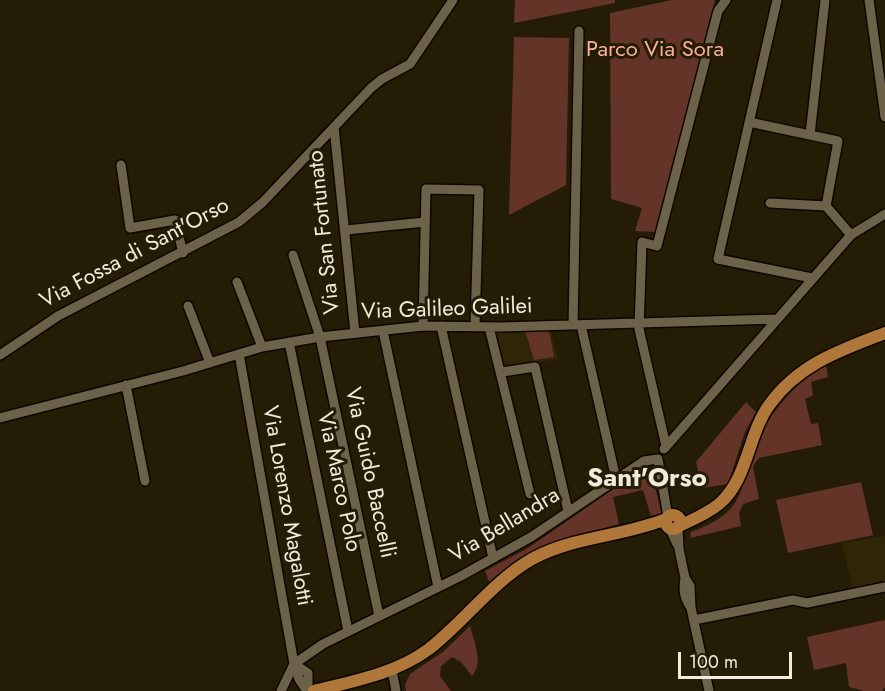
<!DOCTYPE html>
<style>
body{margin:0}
#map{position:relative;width:885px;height:691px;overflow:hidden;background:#251c06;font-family:Jost,sans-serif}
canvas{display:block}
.scale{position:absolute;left:678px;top:652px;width:114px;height:27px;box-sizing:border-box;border:3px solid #f1ebde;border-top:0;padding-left:8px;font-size:18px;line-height:21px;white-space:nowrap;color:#f1ebde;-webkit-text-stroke:4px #251c06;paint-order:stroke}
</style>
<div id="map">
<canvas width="885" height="691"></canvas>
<div class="scale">100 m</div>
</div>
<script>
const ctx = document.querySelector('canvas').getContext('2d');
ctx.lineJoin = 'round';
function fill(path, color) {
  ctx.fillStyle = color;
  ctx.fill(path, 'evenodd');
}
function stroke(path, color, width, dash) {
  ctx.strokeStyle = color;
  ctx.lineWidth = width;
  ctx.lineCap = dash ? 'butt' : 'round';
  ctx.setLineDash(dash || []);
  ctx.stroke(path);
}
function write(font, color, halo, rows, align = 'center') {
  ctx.font = font + ' Jost,sans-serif';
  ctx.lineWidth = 6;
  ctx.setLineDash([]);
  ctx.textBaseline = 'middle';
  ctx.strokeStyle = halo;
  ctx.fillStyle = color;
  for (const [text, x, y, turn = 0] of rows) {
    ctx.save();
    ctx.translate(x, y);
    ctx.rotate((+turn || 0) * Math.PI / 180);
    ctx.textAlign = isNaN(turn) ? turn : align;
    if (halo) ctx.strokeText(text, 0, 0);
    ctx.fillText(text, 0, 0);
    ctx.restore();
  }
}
fill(new Path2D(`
 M550 328 558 359 503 368 493 331Z
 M885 536V585L853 591 842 543Z`), '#302506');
fill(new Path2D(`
 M515 0H615V3L514 23Z
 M672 0H715L655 232 635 231 642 208 611 199 610 13Z
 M514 37 569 38 566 185 509 215Z
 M525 331H549L554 357 534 360Z
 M826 364 828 377 811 382 813 395 805 399 811 424 818 423 822 445 759 458 753 466 759 499 743 504 739 513 741 526 690 538 691 532C748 511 737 492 756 444 770 411 797 382 826 364Z
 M746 402 756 412 745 432 728 484 702 488 696 462Z
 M649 472 652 476 662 514 651 516 643 490 613 497 619 524 567 538 538 550 490 584 485 571 528 548 612 490Z
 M861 482 873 535 788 553 776 500Z
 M885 620V687L882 691H864L849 687 846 663 814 670 807 637Z
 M470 626C474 641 484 664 472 676L461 662 452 657 441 666 440 676 451 691H406L405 685 410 674 443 652Z`), '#633427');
const minor = new Path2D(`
 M777 0 718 259 812 278
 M869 0 885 117
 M749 122 838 141 826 206
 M334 127 355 333
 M810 135 825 0
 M121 165 130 228 175 220 183 253
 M770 203 826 206 851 235
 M346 230 425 222
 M293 255 320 337 379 616
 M237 282 262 347
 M188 306 210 363
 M573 325 579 31
 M581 325 616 479
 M423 326 426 189 479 190 475 327
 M441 326 493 558
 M489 327 530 494
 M383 331 438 587
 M289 342 348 631
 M239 354 294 664 299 679 307 691
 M0 355 58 316 239 222 263 202 371 88 382 79 410 64 453 0
 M502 372 535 367 568 511
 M126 385 145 481
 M0 418 183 371 262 347 320 337 423 326 502 327 776 319
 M666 446 639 329 642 242 657 246 718 11 726 0
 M664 449 851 235 885 214
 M658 459 668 517
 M678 528 679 549 685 578 690 586 691 608 709 691
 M670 529 677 544
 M685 578C683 590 684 598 691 608
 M694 620 793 600 807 603 885 587
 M294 664 308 673V691
 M392 670 396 691
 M281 691 294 664 323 644 461 576 531 537 644 461 658 459`);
const major = new Path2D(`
 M666 522a7 7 0 1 1 14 0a7 7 0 1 1-14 0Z
 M679 526C692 520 707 514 719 504 748 480 748 433 770 404 799 364 841 350 885 333
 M314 691C354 681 395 674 429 649 465 621 492 582 532 559 574 536 622 537 666 519`);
stroke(minor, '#0e0600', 12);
stroke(major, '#0e0600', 15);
stroke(minor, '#6c624a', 9);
stroke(major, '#af783a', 12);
write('22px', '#f8af9b', '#251c06', [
 ["Parco Via Sora",655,51]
]);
write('22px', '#f1ebde', '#251c06', [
 ["Via San Fortunato",325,232,-96],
 ["Via Fossa di Sant'Orso",135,254,-28],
 ["Via Galileo Galilei",447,310,-2],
 ["Via Guido Baccelli",369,473,78],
 ["Via Marco Polo",338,482,78],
 ["Via Lorenzo Magalotti",286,506,80],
 ["Via Bellandra",505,526,-31]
]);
write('bold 26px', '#f1ebde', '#251c06', [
 ["Sant'Orso",647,480]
]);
</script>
